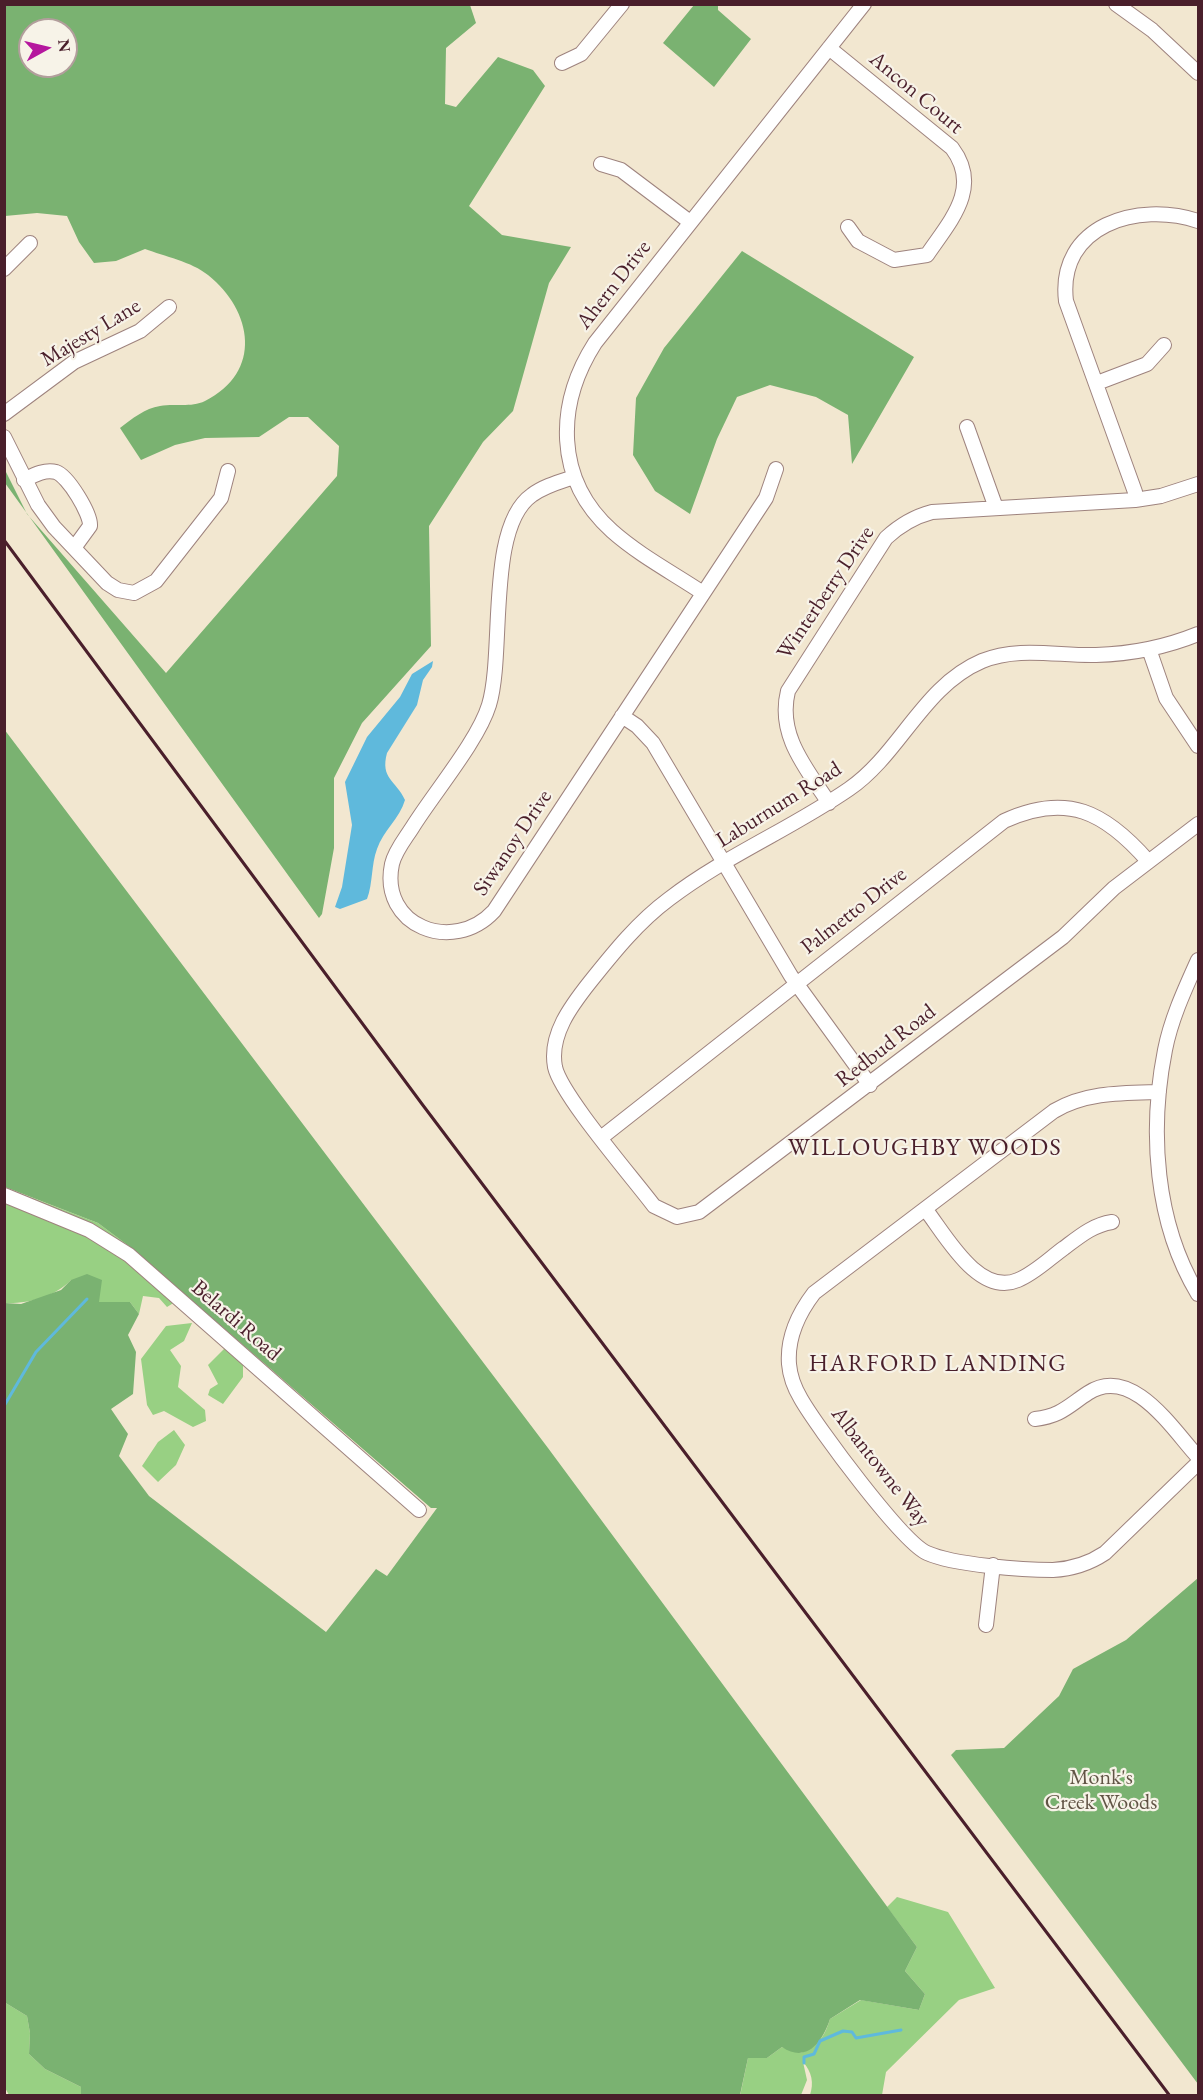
<!DOCTYPE html>
<style>
body{margin:0}
#map{position:relative;width:1203px;height:2100px;overflow:hidden;background:#f2e7d0;font-family:"EB Garamond",serif}
canvas{display:block}
.frame{position:absolute;inset:0;border:6px solid #4a1f2b;pointer-events:none}
.north{position:absolute;left:18px;top:18px;width:60px;height:60px;box-sizing:border-box;background:#f7f3e8;border:2px solid #b29e9c;border-radius:50%;rotate:82deg;font-size:16px;font-weight:700;line-height:24px;text-align:center;color:#4a1f2b}
.north::after{content:'';display:block;margin:auto;width:21px;height:27px;background:#b5179e;clip-path:polygon(50% 0,100% 100%,50% 72%,0 100%)}
</style>
<div id="map">
<canvas width="1203" height="2100"></canvas>
<div class="frame"></div>
<div class="north">N</div>
</div>
<script>
const ctx = document.querySelector('canvas').getContext('2d');
ctx.lineJoin = 'round';
function fill(path, color) {
  ctx.fillStyle = color;
  ctx.fill(path, 'evenodd');
}
function stroke(path, color, width, dash) {
  ctx.strokeStyle = color;
  ctx.lineWidth = width;
  ctx.lineCap = dash ? 'butt' : 'round';
  ctx.setLineDash(dash || []);
  ctx.stroke(path);
}
function write(font, color, halo, rows, align = 'center') {
  ctx.font = font + ' "EB Garamond",serif';
  ctx.lineWidth = 4.5;
  ctx.setLineDash([]);
  ctx.textBaseline = 'middle';
  ctx.strokeStyle = halo;
  ctx.fillStyle = color;
  for (const [text, x, y, turn = 0] of rows) {
    ctx.save();
    ctx.translate(x, y);
    ctx.rotate((+turn || 0) * Math.PI / 180);
    ctx.textAlign = isNaN(turn) ? turn : align;
    if (halo) ctx.strokeText(text, 0, 0);
    ctx.fillText(text, 0, 0);
    ctx.restore();
  }
}
fill(new Path2D(`
 M4 1187 98 1223 130 1247 122 1253 175 1302 167 1307 159 1298 143 1296 139 1314 130 1302H99L71 1280C55 1297 27 1304 5 1303Z
 M192 1323 184 1341 170 1350 181 1366 178 1387 205 1410 206 1421 193 1427 164 1411 153 1415 147 1405 141 1359 166 1326Z
 M226 1347 243 1364V1377L223 1404 208 1395 210 1389 218 1384 208 1365Z
 M174 1430 185 1445 176 1465 158 1482 142 1466 158 1442Z
 M897 1897 948 1912 995 1988 959 2000 886 2072 882 2095H810C814 2083 812 2072 803 2062L807 2080 801 2095 740 2096 748 2058H767L782 2047 801 2053C819 2044 824 2038 830 2019L861 2000 919 2010 925 1994 905 1971 917 1947 887 1907Z
 M4 2002 27 2016 30 2033 29 2054 45 2069 81 2087V2095H9L4 2086Z`), '#98d083');
fill(new Path2D(`
 M5 4 470 5 476 23 446 48 445 104 456 107 498 57 533 70 545 86 469 206 502 235 571 247 549 283 513 411 483 442 429 526 431 646 362 723 334 778V848L322 914 319 918 5 483 4 468 27 514 166 673 337 476 339 446 308 417H289L259 437 205 438 175 445 141 460 120 428C132 419 145 408 160 406 174 403 191 408 205 401 263 372 253 311 208 275 192 262 164 256 145 249L116 261 94 263 79 242 67 216 37 213 5 216ZM30 30H66V66H30Z
 M694 5H718V10L751 39 714 87 663 43Z
 M742 251 914 357 852 464 848 415 816 397 770 385 737 397 717 439 690 514 655 491 633 455 636 398 664 348Z
 M4 729 548 1448 917 1947 905 1971 925 1994 919 2010 860 2000 830 2019C823 2041 807 2064 782 2047L767 2058H748L740 2095H81V2087L45 2069 29 2054 30 2033 27 2016 4 2002 5 1303 21 1304 61 1290 71 1280 87 1274 102 1280 99 1302H130L139 1314 128 1335 136 1352 133 1394 111 1409 128 1434 119 1456 149 1496 326 1632 376 1569 387 1576 437 1508H431L130 1247 98 1223 5 1187Z
 M1198 1578V2084L951 1755 956 1750 1004 1748 1059 1696 1073 1669 1126 1640Z`), '#7ab271');
fill(new Path2D(`
 M433 661 432 667 423 680 417 705 387 753C380 779 396 780 405 800 400 818 383 831 377 849 371 865 373 883 367 899L340 909 335 907 342 887 352 825 345 782 367 737 400 697 412 674Z`), '#5fb9dc');
stroke(new Path2D(`
 M4 1406 36 1352 87 1299
 M804 2063V2057L814 2054 820 2041 843 2031 852 2032 856 2038 901 2030`), '#5fb9dc', 3);
const minor = new Path2D(`
 M1116 4 1152 30 1198 73
 M829 48 952 148C982 188 950 221 927 255L894 260 858 241 848 227
 M562 63 581 54 622 4
 M601 164 621 170 690 222
 M4 269 30 243
 M1097 383 1147 364 1164 345
 M4 414 74 362 140 331 169 307
 M967 427 996 508
 M4 437 38 505 54 527 107 583 118 590 134 593 156 581 221 498 228 471
 M574 477C559 482 544 486 532 495 486 527 505 652 489 705 478 741 433 794 412 828 405 839 395 851 392 864 379 926 453 955 494 911L766 498 776 469
 M24 480C34 475 45 469 56 472 68 476 91 514 90 526L74 548
 M1135 500V492L1066 301C1057 225 1138 201 1198 221
 M703 593C673 573 639 555 612 531 554 479 556 404 595 343L864 4
 M1198 634C1166 647 1132 654 1096 655 1058 656 1018 646 982 661 923 686 900 754 849 789 791 829 725 856 669 899 638 922 614 952 590 982 571 1006 549 1035 555 1067 561 1095 633 1178 654 1206L677 1217 699 1212 1063 937 1114 888 1198 824
 M1149 649 1166 698 1198 746
 M622 716 637 726 653 743 791 976 870 1085
 M829 803C806 768 777 735 788 691L886 538C900 525 913 517 932 512L1135 500 1161 496 1198 484
 M1198 960C1185 989 1171 1019 1165 1050 1149 1131 1155 1223 1198 1294
 M1159 1092C1123 1093 1086 1092 1054 1111L814 1293C798 1314 787 1337 789 1364 790 1376 795 1389 801 1399 817 1427 902 1542 927 1553 954 1565 1023 1570 1053 1570 1071 1569 1090 1563 1105 1553L1198 1463
 M602 1137 1004 821C1067 792 1105 812 1148 861
 M4 1195 89 1230 129 1255 419 1510
 M926 1210C946 1236 979 1297 1018 1280 1035 1273 1050 1258 1064 1248 1080 1236 1093 1225 1112 1222
 M1035 1419C1061 1416 1068 1406 1088 1393 1132 1364 1173 1430 1198 1457
 M986 1625 993 1565`);
stroke(minor, '#9e837e', 16);
stroke(minor, '#fff', 14);
stroke(new Path2D(`
 M4 540 422 1104 1170 2096`), '#4a1f2b', 3);
write('22px', '#4a1f2b', '#f7f3e8', [
 ["Ancon Court",916,93,40],
 ["Ahern Drive",614,285,-52],
 ["Majesty Lane",91,333,-31],
 ["Winterberry Drive",826,593,-56],
 ["Laburnum Road",779,805,-32],
 ["Siwanoy Drive",513,843,-56],
 ["Palmetto Drive",854,911,-38],
 ["Redbud Road",886,1046,-38],
 ["Belardi Road",236,1321,41],
 ["Albantowne Way",880,1467,52]
]);
write('22px', '#615445', '#f7f3e8', [
 ["Monk's",1101,1778],
 ["Creek Woods",1101,1803]
]);
ctx.letterSpacing = '1.5px';
write('24px', '#4a1f2b', '#f7f3e8', [
 ["WILLOUGHBY WOODS",925,1148],
 ["HARFORD LANDING",938,1364]
]);
ctx.letterSpacing = '0px';
</script>
